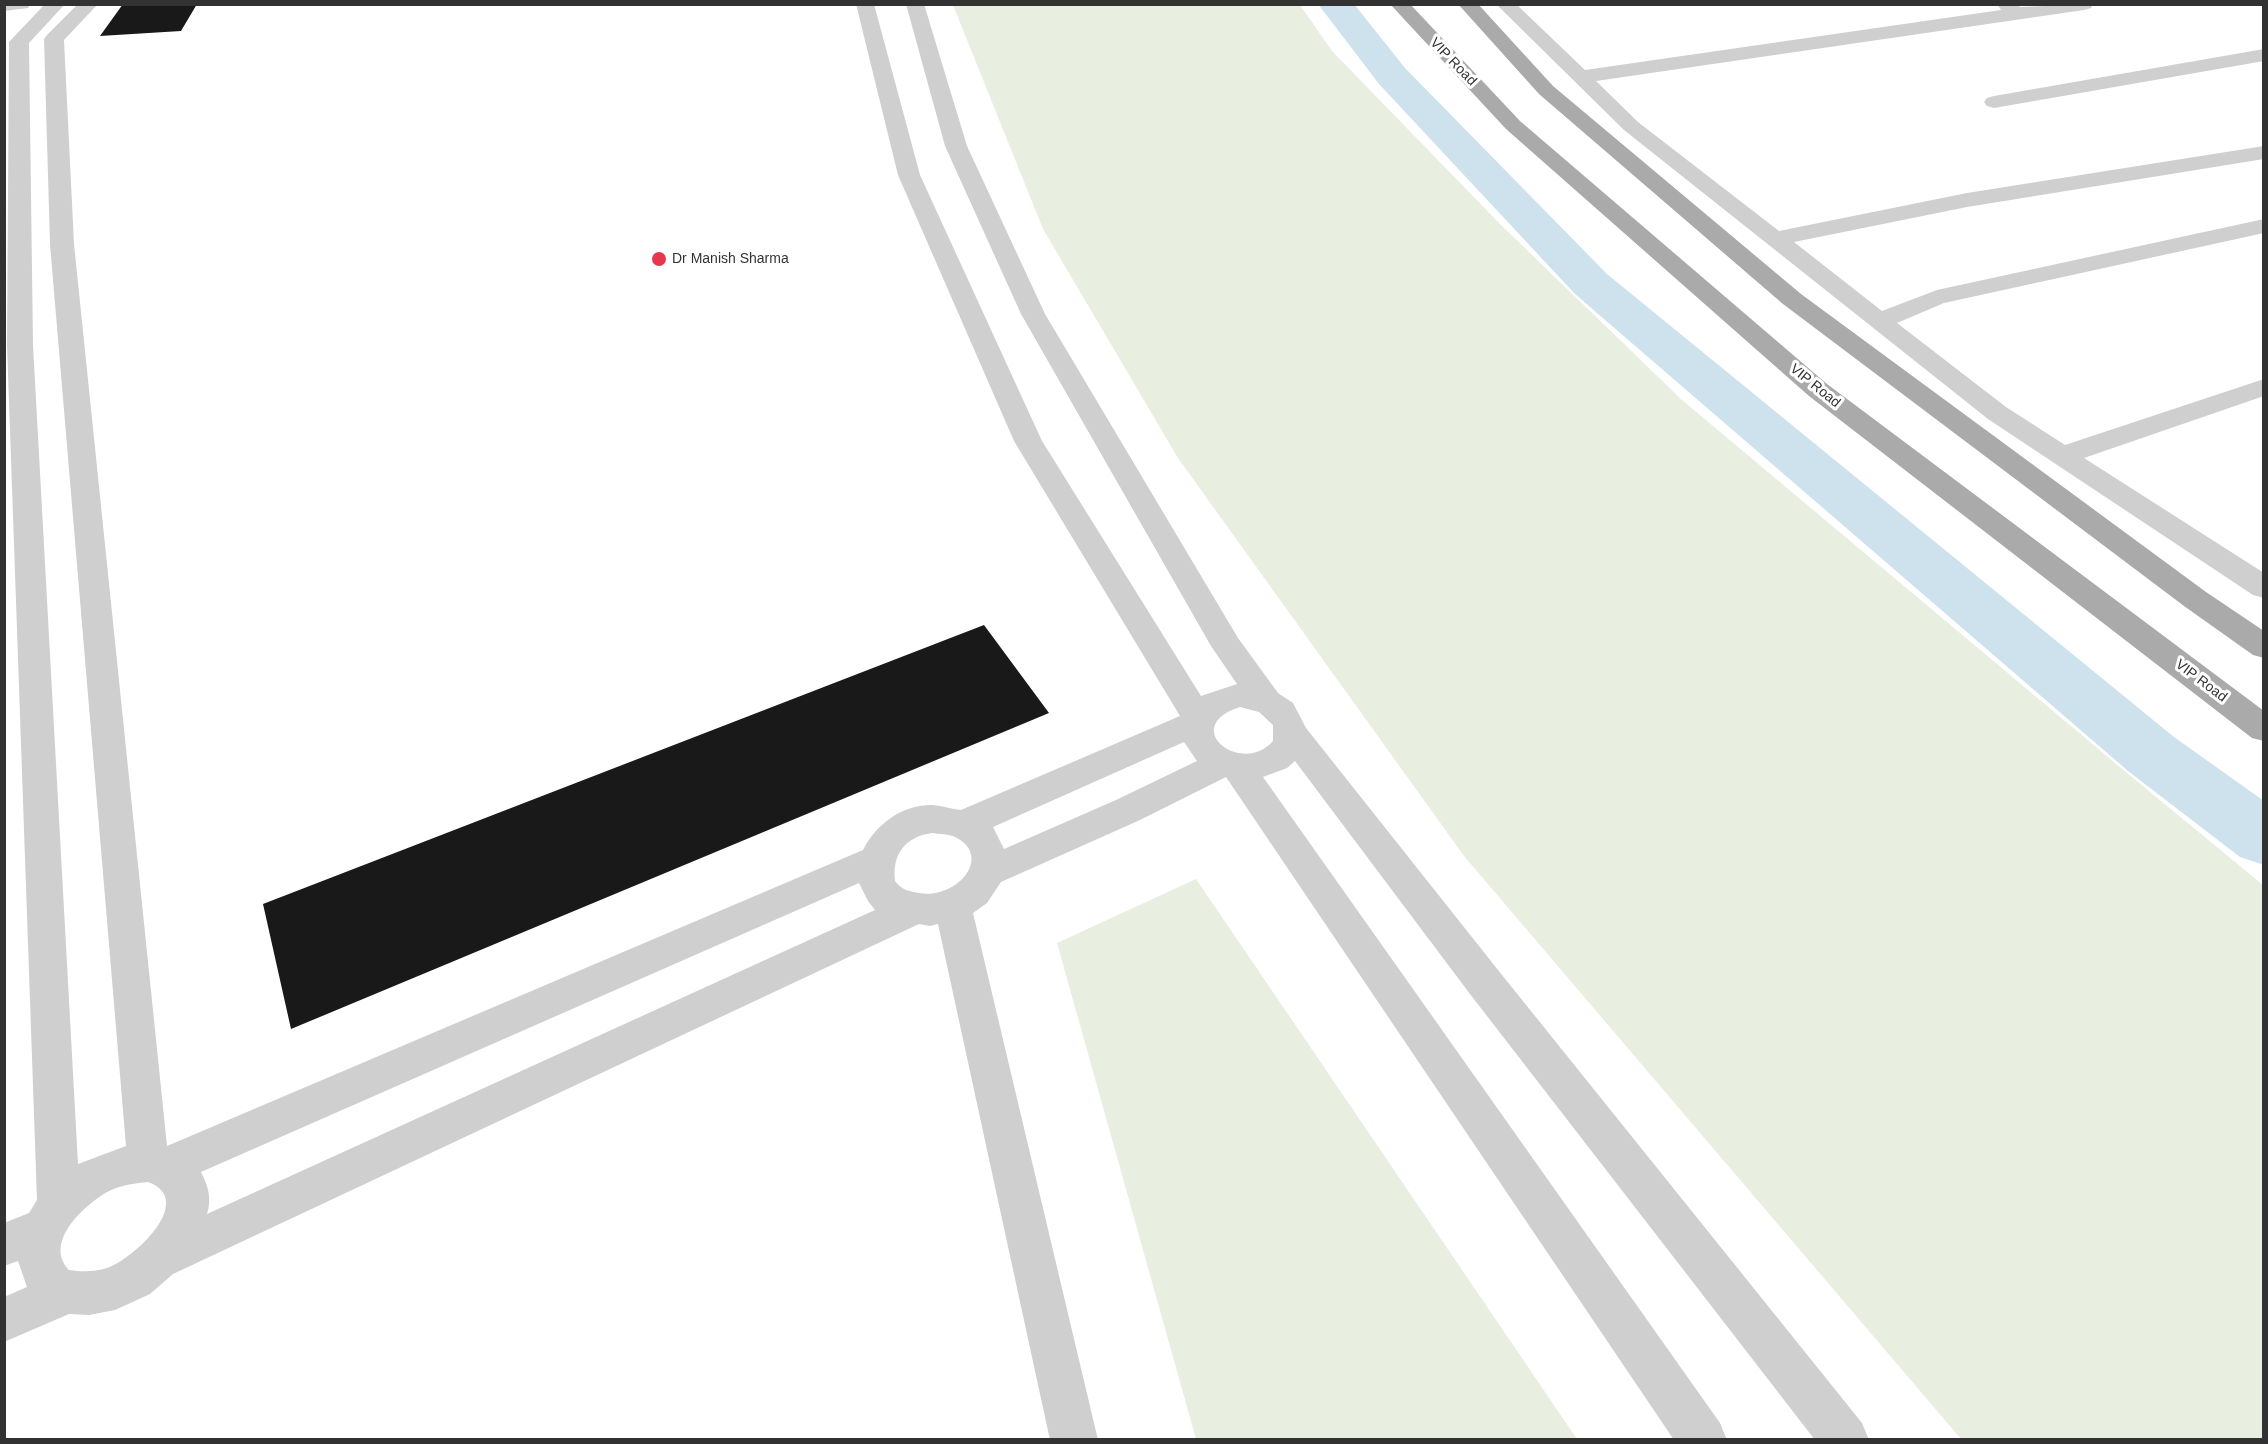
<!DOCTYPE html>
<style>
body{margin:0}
#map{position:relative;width:2268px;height:1444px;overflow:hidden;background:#fff;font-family:Helvetica,sans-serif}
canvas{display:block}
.frame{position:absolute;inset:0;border:6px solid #323232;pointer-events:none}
</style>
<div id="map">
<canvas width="2268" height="1444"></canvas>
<div class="frame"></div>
</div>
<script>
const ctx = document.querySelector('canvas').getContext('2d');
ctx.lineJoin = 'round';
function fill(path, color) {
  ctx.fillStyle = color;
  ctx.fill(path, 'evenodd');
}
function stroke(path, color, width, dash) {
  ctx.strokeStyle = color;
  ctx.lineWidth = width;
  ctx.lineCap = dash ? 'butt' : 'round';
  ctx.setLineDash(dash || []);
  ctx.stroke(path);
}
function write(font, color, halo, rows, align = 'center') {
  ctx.font = font + ' Helvetica,sans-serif';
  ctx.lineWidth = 6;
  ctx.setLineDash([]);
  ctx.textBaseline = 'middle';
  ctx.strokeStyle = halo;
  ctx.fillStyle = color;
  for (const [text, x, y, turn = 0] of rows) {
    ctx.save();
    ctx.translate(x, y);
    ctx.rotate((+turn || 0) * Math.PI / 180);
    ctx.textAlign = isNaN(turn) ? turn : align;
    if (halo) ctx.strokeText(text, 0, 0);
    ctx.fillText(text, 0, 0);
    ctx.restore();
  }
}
fill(new Path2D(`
 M953 5H1300L1332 51 1500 224 1682 400 2127 773 2263 885V1439H1961L1464 856 1178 458 1043 229Z
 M1196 879 1577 1439H1196L1057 943Z`), '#e8eee0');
fill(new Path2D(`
 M1318 4H1354L1405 68 1607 274 2174 737 2264 801V865L2240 857 2128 771 1575 294 1379 84Z`), '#cde2ed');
fill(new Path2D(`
 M123 4H197L181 31 100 36Z
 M984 625 1049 713 291 1029 263 904Z`), '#191919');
fill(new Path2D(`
 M4 4H30L28 8 4 11Z
 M45 4H65L29 43 33 345 78 1164 126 1146 50 244 44 39 47 35 78 4H98L64 40 74 244 167 1146 863 850C876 824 903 804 933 805 942 806 952 809 961 810L1180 716 1014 441 898 175 856 4H874L920 175 1042 441 1201 696 1237 684 1211 646 1021 314 945 146 906 4H924L967 146 1045 314 1238 638 1278 693 1293 703 1306 728 1498 970 1862 1423 1869 1440H1815L1470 994 1295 761 1287 768 1263 777 1720 1423 1727 1440H1674L1226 777 1140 820 1001 882 987 903 973 913 1098 1440H1050L938 924 930 926 919 924 173 1274 150 1294 115 1310 89 1315 69 1314 4 1342V1297L27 1287 18 1261 4 1266V1223L29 1213 37 1200 7 345 9 42ZM1240 707 1259 712 1273 725V741C1242 777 1178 727 1240 707ZM1184 742 1197 761 1116 800 1004 849 993 827ZM932 833C939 834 949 834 955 837 994 856 957 900 919 893 908 891 902 890 895 881 892 854 905 837 932 833ZM859 883 868 901 875 910 207 1214C212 1199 208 1185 201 1172ZM148 1182C197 1200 134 1259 107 1268 95 1272 81 1272 69 1270 42 1242 87 1202 111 1190 123 1185 136 1183 148 1182Z
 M1496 4H1516L1585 70 2001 10 1997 4H2017L2020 7 2093 4 2091 8 2084 10 1596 81 1638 122 1779 231 1967 193 2264 146V159L1967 207 1794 242 1882 311 1937 290 2264 219V233L1944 303 1897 323 2006 407 2065 445 2264 379V396L2084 458 2264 573V598L2253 595 1988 419 1624 130Z
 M2264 49V61L1994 108 1987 106 1984 102 1987 98 1994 96Z`), '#cfcfcf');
fill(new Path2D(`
 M1390 4H1410L1520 121 1827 384 2264 711V741L2252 738 1809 396 1506 129Z
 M1458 4H1478L1553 86 1801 294 2206 592 2264 631V658L2253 655 2184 606 1783 304 1539 94Z`), '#aaa');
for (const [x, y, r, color] of [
 [659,259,8,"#e5374e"]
]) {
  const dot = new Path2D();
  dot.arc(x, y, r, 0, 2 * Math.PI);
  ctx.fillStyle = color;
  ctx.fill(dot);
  stroke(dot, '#fff', 2);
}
write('14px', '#323232', '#fff', [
 ["VIP Road",1453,62,46],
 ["VIP Road",1815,386,39],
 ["VIP Road",2201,681,37]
]);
write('14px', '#323232', '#fff', [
 ["Dr Manish Sharma",672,259]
], 'left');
</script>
